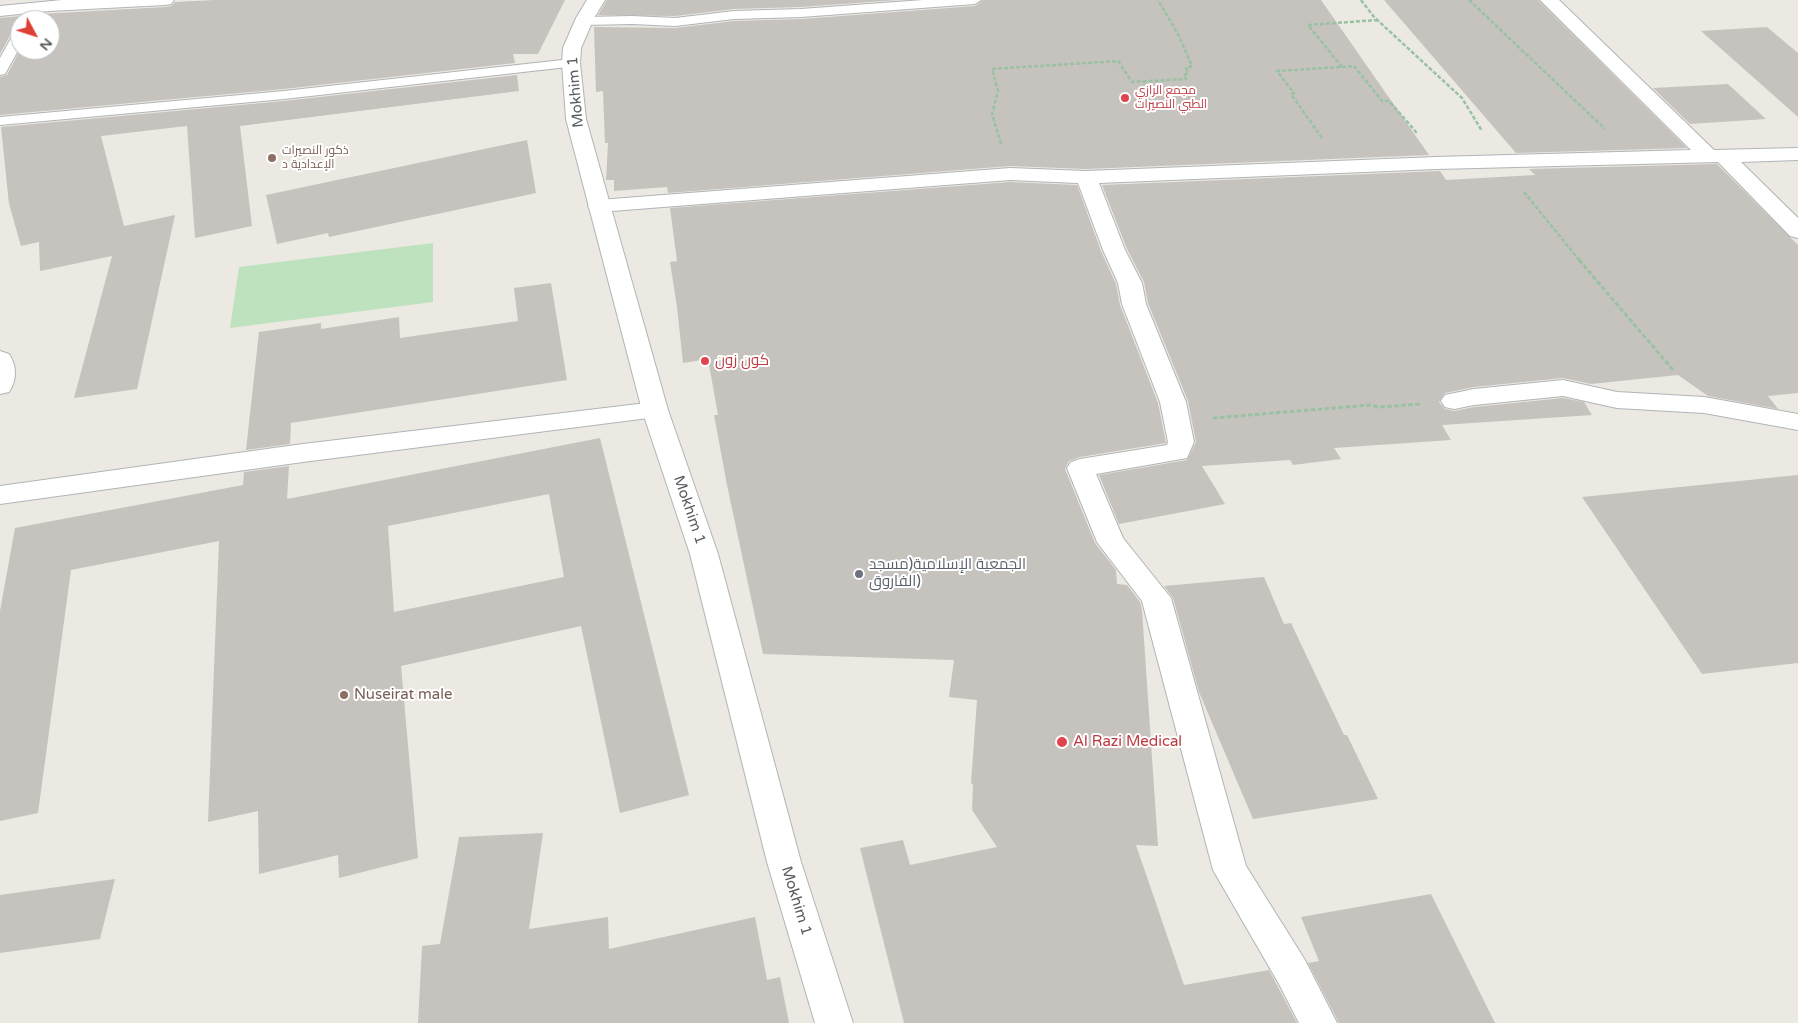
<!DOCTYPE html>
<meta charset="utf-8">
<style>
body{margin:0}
#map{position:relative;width:1798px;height:1023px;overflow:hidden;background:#ebe9e1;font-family:"Varela Round",sans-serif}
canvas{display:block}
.north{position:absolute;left:10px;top:10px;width:50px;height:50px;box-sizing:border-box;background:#fff;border:1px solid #bdbec0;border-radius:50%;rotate:130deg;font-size:14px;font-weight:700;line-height:20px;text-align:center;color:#595d61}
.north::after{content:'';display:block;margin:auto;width:18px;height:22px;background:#dd3f35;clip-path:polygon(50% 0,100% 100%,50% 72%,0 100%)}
</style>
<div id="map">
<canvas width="1798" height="1023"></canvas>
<div class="north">N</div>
</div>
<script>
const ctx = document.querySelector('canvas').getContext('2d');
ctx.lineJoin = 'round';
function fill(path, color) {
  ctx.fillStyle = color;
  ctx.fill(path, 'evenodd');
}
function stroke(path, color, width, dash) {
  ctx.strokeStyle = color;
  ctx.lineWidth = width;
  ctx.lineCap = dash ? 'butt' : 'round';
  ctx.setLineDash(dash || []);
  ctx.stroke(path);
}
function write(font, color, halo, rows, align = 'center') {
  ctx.font = font + ' "Varela Round",Cairo,sans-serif';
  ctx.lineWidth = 4;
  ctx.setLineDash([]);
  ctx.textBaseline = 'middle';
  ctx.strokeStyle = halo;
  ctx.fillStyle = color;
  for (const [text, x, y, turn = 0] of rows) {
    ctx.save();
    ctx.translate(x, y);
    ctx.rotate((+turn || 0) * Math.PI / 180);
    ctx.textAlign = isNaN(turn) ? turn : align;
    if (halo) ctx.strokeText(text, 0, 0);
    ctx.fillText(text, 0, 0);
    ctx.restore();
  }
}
fill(new Path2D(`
 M433 243V302L230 328 239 267Z`), '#bfe2be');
fill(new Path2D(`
 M215 0H565L538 54H513L515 63 284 89 0 115V77L7 75 20 50H50V20H37L40 14 165 7 171 6 175 2Z
 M607 0H898L801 7 734 9 675 16 598 15Z
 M983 0H1321L1429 155 1086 169 1010 166 668 193 667 187 614 191V180H606L608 143H605L603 91 596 92 594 27 675 28 734 21 801 19 975 6Z
 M1384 0H1538L1687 148 1516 153Z
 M21 16 19 20 20 28 13 30 0 54V18Z
 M1767 27 1798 53V117L1701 31Z
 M517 75 519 91 240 126 252 226 195 238 187 126 101 136 124 226 175 215 137 389 74 398 112 256 40 271 39 242 21 246 9 204 1 127 284 101Z
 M1728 84 1766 119 1690 124 1653 88Z
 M527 140 536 193 329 237 328 233 277 244 266 195Z
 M1717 164 1798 245V393L1768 396 1778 409 1708 396 1678 375 1591 384 1563 378 1474 387 1445 393 1439 402 1445 409 1454 411 1474 407 1563 398 1584 402 1592 415 1442 425 1451 440 1334 448 1341 459 1293 465 1290 460 1202 466 1225 504 1119 524 1099 475 1187 460 1196 442 1188 401 1148 303 1144 282 1127 249 1102 185 1440 171 1446 180 1535 175 1529 169Z
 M1010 182 1077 185 1101 251 1116 284 1120 305 1158 403 1166 443 1080 457 1069 461 1065 469 1095 543 1116 570 1117 584 1127 585 1140 602 1142 610 1158 846 1136 845 1184 985 1269 970 1297 1023H904L860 848 903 840 910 865 997 847 972 810 973 785 971 783 977 700 949 697 954 660 763 654 727 485 714 415H718L708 359 683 363 677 307 670 262 677 261 670 208Z
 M551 283 567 380 291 423 290 444 246 450 259 332 321 323V329L399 317 400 338 518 321 514 288Z
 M600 438 689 795 620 813 581 626 401 666 418 858 339 878 338 855 259 874 258 811 208 822 219 541 71 570 38 813 0 821V611L15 528 243 485 244 472 289 466 287 499ZM549 494 564 577 394 612 388 526Z
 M1798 475V663L1702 674 1582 497Z
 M1264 577 1284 624 1291 623 1344 735H1347L1378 799 1253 819 1199 692 1173 598 1164 586Z
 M543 833 529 929 608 917 609 949 755 917 767 980 780 977 789 1023H418L422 946 440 944 459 837Z
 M115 879 100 939 0 953V895Z
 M1431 894 1495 1023H1339L1308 963 1319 961 1301 917Z`), '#c6c3be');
const service = new Path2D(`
 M923 0H981L975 4 801 17 734 19 675 26 632 24 584 25 577 21 584 17 632 16 675 18 734 11 801 9Z
 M34 4 40 8 35 20H21L29 5Z
 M20 30V47L5 74 0 75V58L15 31Z
 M571 59 578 63 576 66 284 99 0 125V117L284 91Z`);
const minor = new Path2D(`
 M62 0H174L171 4 165 5 49 11 0 16V6Z
 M1540 0H1559L1714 150 1798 148V160L1741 162 1798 218V238L1790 236 1718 162 1436 169 1099 183 1125 250 1142 283 1146 304 1186 402 1194 442 1187 458 1096 474 1123 538 1171 598 1246 866 1305 960 1337 1023H1299L1279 984 1213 870 1142 601 1097 542 1067 468 1071 462 1080 459 1167 445 1168 442 1160 402 1122 304 1118 283 1103 250 1078 183 1010 180 599 212 591 211 588 206 591 201 599 200 1010 168 1086 171 1436 157 1691 150Z
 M0 351 9 354C17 366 17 380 9 392L0 394Z
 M1563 380 1617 392 1704 397 1798 414V430L1704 413 1617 408 1563 396 1474 405 1454 409 1445 407 1441 401 1445 395 1474 389Z
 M655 402 664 404 668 410 664 416 303 462 0 504V486L303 444Z`);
const tertiary = new Path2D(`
 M587 0H605L594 18 581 48 580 63 586 119 668 410 718 554 801 862 853 1023H815L767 862 690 554 642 410 566 119 562 63 563 48 576 18Z`);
stroke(service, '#b1b4b8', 2);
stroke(minor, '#b1b4b8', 2);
stroke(tertiary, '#b1b4b8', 2);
stroke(new Path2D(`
 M1361 0 1374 17 1462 98 1482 131
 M1469 0 1605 129
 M1342 67 1354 66 1382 101H1389L1417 133
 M1322 138 1291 94 1294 93 1277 71 1342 67 1308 25 1377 20
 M1001 144 992 114 998 91 992 69 1118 61 1132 82 1186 79 1184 75 1188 73 1186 68 1192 66 1179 36 1158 0
 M1524 192 1580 261`), '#98c2a3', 2.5, [4, 2]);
stroke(new Path2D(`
 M1579 260 1674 371
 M1213 418 1370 405 1380 407 1421 404`), '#98c2a3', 3, [4.5, 2.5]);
fill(service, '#fff');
fill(minor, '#fff');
fill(tertiary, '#fff');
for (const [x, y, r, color] of [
 [1125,98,5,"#e0444e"],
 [272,158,5,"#8d6e63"],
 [705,361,5,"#e0444e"],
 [859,574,5,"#6b7280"],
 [344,695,5,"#8d6e63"],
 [1062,742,6,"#e0444e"]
]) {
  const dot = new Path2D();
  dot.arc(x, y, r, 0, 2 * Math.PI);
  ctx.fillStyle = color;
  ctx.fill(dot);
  stroke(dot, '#fff', 2);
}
write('12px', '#be3a42', '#fff', [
 ["مجمع الرازي",1135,91],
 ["الطبي النصيرات",1135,105]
], 'left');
write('12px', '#785e54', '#fff', [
 ["ذكور النصيرات",282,151],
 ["الإعدادية د",282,165]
], 'left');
write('15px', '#595d61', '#fff', [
 ["Mokhim 1",576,92,-95],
 ["Mokhim 1",689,510,71],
 ["Mokhim 1",796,901,73]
]);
write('15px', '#be3a42', '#fff', [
 ["كون زون",715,361],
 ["Al Razi Medical",1073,742]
], 'left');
write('15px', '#5b616d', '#fff', [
 ["الجمعية الإسلامية(مسجد",869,565],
 ["الفاروق)",869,582]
], 'left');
write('15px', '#785e54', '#fff', [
 ["Nuseirat male",354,695]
], 'left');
</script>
